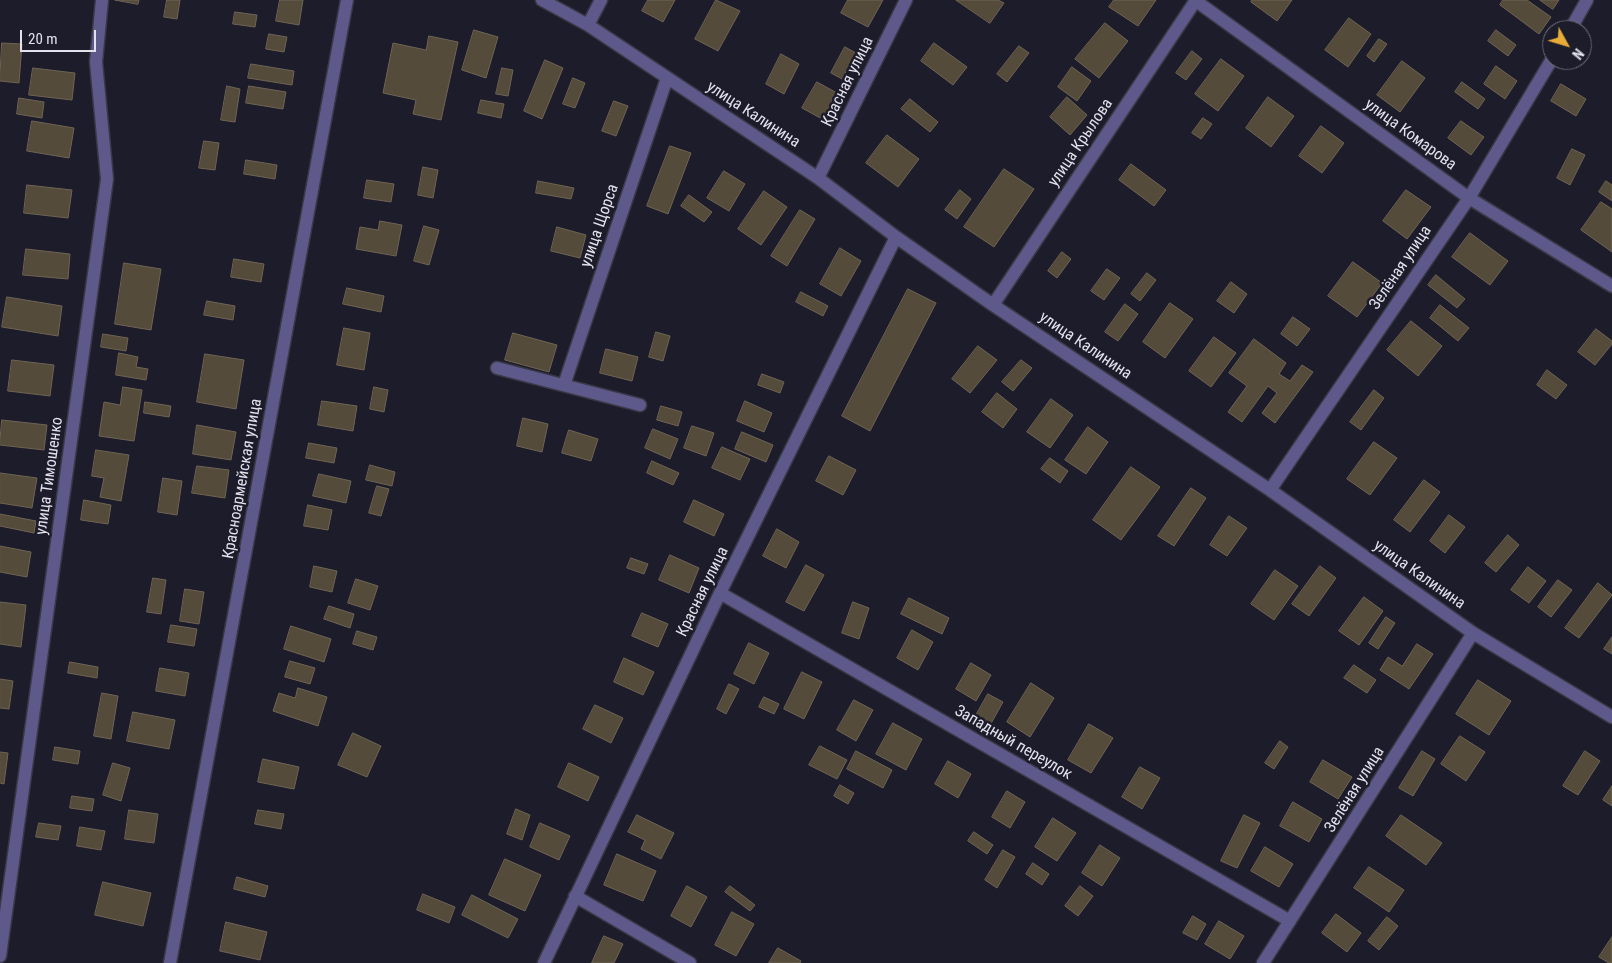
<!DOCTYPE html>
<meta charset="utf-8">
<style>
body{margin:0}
#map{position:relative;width:1612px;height:963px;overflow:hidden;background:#1d1c2b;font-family:"Roboto Condensed",sans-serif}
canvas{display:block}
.north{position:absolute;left:1542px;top:20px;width:50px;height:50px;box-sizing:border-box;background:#1d1c2b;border:1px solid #6c6b78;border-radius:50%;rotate:129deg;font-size:14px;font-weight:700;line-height:20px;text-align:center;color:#e2e1ec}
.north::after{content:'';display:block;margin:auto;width:18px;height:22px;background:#e8ab37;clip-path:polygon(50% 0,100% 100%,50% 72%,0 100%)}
.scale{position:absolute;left:20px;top:30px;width:76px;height:22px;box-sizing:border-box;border:2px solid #e2e1ec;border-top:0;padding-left:6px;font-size:15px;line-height:18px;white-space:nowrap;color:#e2e1ec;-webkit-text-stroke:4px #1d1c2b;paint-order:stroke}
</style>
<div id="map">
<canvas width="1612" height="963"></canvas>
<div class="north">N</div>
<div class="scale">20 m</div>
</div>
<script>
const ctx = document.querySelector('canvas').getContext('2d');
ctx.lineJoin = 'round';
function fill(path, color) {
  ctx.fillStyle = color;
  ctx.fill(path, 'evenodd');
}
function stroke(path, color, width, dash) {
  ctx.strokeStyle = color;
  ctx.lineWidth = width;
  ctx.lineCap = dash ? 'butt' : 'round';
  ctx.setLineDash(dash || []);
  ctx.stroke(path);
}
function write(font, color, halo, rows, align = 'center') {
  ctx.font = font + ' "Roboto Condensed",sans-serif';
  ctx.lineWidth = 5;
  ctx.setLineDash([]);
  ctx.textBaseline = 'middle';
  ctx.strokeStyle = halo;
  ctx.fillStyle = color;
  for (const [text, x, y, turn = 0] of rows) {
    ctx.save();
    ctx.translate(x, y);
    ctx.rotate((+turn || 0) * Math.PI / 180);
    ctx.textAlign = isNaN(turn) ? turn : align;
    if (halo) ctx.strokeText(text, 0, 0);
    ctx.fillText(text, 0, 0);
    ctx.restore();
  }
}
const building = new Path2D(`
 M115 0H139L138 4Z
 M167 0H180L177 19 164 17Z
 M280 0H303L299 25 276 21Z
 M648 0H675L663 22 642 11Z
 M716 0 740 11 718 51 695 39Z
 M848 0H883L868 27 841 13Z
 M956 0H998L1004 3 990 23Z
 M1114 0H1156L1138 26 1109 7Z
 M1252 0H1292L1277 21 1251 2Z
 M1503 0H1527L1551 17 1539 34 1500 5Z
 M1540 0H1559L1553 9Z
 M235 12 257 15 255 27 233 24Z
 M1349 18 1371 34 1348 67 1325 50Z
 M1105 23 1128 41 1099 78 1075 59Z
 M474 30 498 37 486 78 462 70Z
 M1496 30 1516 45 1508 56 1488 41Z
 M269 34 287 37 284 52 266 49Z
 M429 36 458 42 441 120 413 114 416 100 383 93 393 43 426 50Z
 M1379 39 1387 44 1374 62 1367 56Z
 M2 43 22 44 19 83 0 81Z
 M934 43 967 67 953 85 921 61Z
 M1019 46 1029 53 1007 82 997 74Z
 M845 47 856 53 842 79 831 73Z
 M1192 51 1202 59 1186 80 1176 73Z
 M781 54 799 64 784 94 766 84Z
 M1221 59 1244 76 1218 111 1195 94Z
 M545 60 563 68 542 119 524 111Z
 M1402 61 1425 78 1400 112 1377 95Z
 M251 64 294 71 292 85 248 78Z
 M1496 66 1517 81 1505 99 1484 84Z
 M1072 67 1091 81 1077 101 1058 87Z
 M33 68 75 73 72 100 29 95Z
 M502 68 513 70 508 96 496 94Z
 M573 78 585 83 575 108 563 104Z
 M817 82 837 93 822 119 802 108Z
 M1462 82 1485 99 1478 109 1455 92Z
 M1561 84 1586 99 1576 116 1551 101Z
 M227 86 240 89 235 122 221 120Z
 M249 86 286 92 283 109 246 103Z
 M1067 97 1087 115 1070 135 1050 117Z
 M1268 97 1294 116 1271 147 1246 128Z
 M19 98 44 102 42 118 17 114Z
 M910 99 938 122 930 132 901 109Z
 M481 100 504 104 501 118 478 113Z
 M614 101 628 106 616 136 602 131Z
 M1203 118 1212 124 1201 139 1192 133Z
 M32 121 74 128 69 158 27 151Z
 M1461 121 1484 137 1471 155 1448 138Z
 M1321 126 1344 143 1322 173 1299 156Z
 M887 135 919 159 898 187 866 163Z
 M204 141 219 143 215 170 199 168Z
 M670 146 691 153 668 214 647 206Z
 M1572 149 1585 155 1570 185 1557 178Z
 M246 160 277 165 275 179 244 174Z
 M1131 164 1166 190 1154 206 1119 180Z
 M423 167 438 170 433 198 418 195Z
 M1004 169 1034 189 994 247 964 227Z
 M724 171 745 184 729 211 707 198Z
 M367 180 394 184 391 202 364 198Z
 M538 181 574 188 571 199 536 193Z
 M1606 181 1612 185V201L1599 192Z
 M27 185 72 190 68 218 24 213Z
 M960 190 971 199 957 219 945 210Z
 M1406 190 1431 207 1407 239 1383 221Z
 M764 191 787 207 761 245 738 229Z
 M689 195 712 212 704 222 681 206Z
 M1601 202 1612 209V252L1581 230Z
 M800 210 815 219 787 266 771 256Z
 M380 221 402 225 396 256 356 249 360 227 378 230Z
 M424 226 439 230 429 265 414 261Z
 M557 227 586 235 580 258 551 251Z
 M1470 233 1508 261 1490 285 1452 257Z
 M840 248 861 261 841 296 820 284Z
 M26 249 70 254 68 279 23 275Z
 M1062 252 1071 259 1057 278 1048 271Z
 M234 259 264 264 261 282 231 277Z
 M1353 262 1382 283 1357 317 1328 296Z
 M124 263 161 269 151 330 115 324Z
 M1107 269 1120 278 1104 300 1091 291Z
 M1147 273 1156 280 1140 301 1131 294Z
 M1436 275 1465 299 1457 308 1428 285Z
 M1231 282 1247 294 1234 313 1217 301Z
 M347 288 384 296 381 312 343 304Z
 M908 289 936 303 870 431 842 416Z
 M801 292 828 306 823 316 796 302Z
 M7 297 62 306 58 336 2 327Z
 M207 301 235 306 233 320 204 315Z
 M1170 303 1193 319 1165 358 1143 342Z
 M1125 304 1138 314 1118 341 1105 332Z
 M1440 305 1469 328 1458 341 1430 318Z
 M1293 317 1310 329 1297 346 1281 334Z
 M1411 321 1442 346 1418 376 1387 350Z
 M344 328 370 333 364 370 337 365Z
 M1596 329 1612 341V344L1595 365 1578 352Z
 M656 332 670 336 663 361 649 357Z
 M513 333 557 345 549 372 505 360Z
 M103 334 128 338 126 351 101 347Z
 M1214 337 1236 353 1211 387 1189 371Z
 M1254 339 1286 363 1279 374 1290 381 1302 365 1313 372 1275 423 1262 413 1277 393 1268 386 1242 422 1228 412 1247 386 1229 373Z
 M978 346 997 360 970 393 952 379Z
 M606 349 638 357 632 381 600 373Z
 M119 353 138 357 136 367 148 369 146 380 116 375Z
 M205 354 244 360 236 409 197 402Z
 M12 360 54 365 50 396 8 391Z
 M1021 360 1032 368 1013 391 1002 382Z
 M1547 370 1567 385 1556 399 1537 385Z
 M762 374 784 382 780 393 758 385Z
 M123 387 142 390 134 441 99 436 104 402 120 405Z
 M374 387 388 390 384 412 370 409Z
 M1374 390 1384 398 1361 430 1350 422Z
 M997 393 1017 409 1003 428 982 412Z
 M1051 399 1073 415 1050 448 1027 432Z
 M322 401 357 406 353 431 318 425Z
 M745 401 772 413 764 432 737 421Z
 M145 402 171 406 169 417 144 413Z
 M661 406 682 412 678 426 657 420Z
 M523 418 548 424 542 452 517 446Z
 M2 420 47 425 44 450 0 445Z
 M197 425 236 432 231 460 193 454Z
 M692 426 714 433 706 456 684 448Z
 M1088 427 1108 442 1086 474 1065 460Z
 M653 429 678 439 670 459 645 448Z
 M569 430 598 439 591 461 562 453Z
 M742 432 773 445 766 462 735 449Z
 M1374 442 1397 458 1370 495 1347 479Z
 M309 443 337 448 334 463 306 458Z
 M722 447 750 459 740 480 712 468Z
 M96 450 129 455 121 501 100 497 104 478 92 476Z
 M829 456 856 470 843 495 816 481Z
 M1050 458 1068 471 1060 483 1041 469Z
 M652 461 679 473 673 485 647 473Z
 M370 465 395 472 392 486 366 480Z
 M197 466 229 470 225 498 192 493Z
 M1131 467 1160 487 1121 540 1093 520Z
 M0 473 37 478 32 508 0 503Z
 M319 474 351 481 346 503 313 496Z
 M163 478 182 481 177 515 158 512Z
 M1424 480 1440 492 1410 532 1394 520Z
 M377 486 389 489 381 516 369 513Z
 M1191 488 1206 498 1174 546 1158 536Z
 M84 500 111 505 108 524 81 520Z
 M694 500 724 514 714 536 684 522Z
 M308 505 332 510 328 530 304 526Z
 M0 514 36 521 34 533 0 526Z
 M1449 515 1465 527 1445 553 1430 541Z
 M1229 516 1247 528 1227 556 1210 545Z
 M777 529 799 542 786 568 763 556Z
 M1508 535 1519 545 1496 572 1485 563Z
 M0 546 31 552 27 577 0 572Z
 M670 555 699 568 689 593 659 580Z
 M631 558 648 564 644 574 627 568Z
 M806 565 824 575 804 611 786 602Z
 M314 566 337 571 332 592 310 587Z
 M1320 566 1336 578 1309 616 1292 604Z
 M1528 567 1546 581 1529 603 1511 590Z
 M1275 570 1298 586 1274 620 1251 604Z
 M153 578 166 580 161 614 147 612Z
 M356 579 378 586 370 610 348 603Z
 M1558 580 1572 590 1551 617 1538 607Z
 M1598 583 1612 595 1579 638 1565 628Z
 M185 589 204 592 199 624 180 621Z
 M1364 597 1383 611 1359 645 1339 631Z
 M909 598 949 618 942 634 901 614Z
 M0 602 26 605 21 647 0 644Z
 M853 602 869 608 859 639 842 633Z
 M329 606 354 614 350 628 324 619Z
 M642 613 668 624 658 647 632 636Z
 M1386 617 1395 623 1378 649 1369 643Z
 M171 625 197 629 194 646 168 642Z
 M291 626 331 639 324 662 284 649Z
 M912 630 933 642 918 670 897 658Z
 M357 631 377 637 373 650 353 644Z
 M1612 637V654L1604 649Z
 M749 643 769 653 754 684 734 674Z
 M1417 644 1433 654 1409 689 1380 670 1388 657 1402 666Z
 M624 658 654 672 643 695 614 682Z
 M290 661 315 668 310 684 285 677Z
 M70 662 98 667 97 678 68 673Z
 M971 663 991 675 976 701 956 689Z
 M1354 665 1376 680 1367 693 1344 678Z
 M160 668 189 673 185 696 156 691Z
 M802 672 822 682 804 719 784 709Z
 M0 679 13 681 9 709 0 708Z
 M1478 680 1511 701 1489 735 1456 714Z
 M1031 683 1054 698 1030 737 1007 722Z
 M729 684 739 689 726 714 717 709Z
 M298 688 327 697 318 726 273 711 279 693 295 698Z
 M102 693 118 696 111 739 94 736Z
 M988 694 1003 702 989 727 974 719Z
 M764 697 779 704 774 714 759 707Z
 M854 700 873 710 856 741 837 730Z
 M595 705 623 718 611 743 583 729Z
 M133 712 175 720 169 749 127 741Z
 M893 723 922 739 906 770 876 754Z
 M1089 724 1113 738 1091 773 1068 760Z
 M353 733 381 746 367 777 338 765Z
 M1460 736 1485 752 1466 781 1441 764Z
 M1280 741 1288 747 1274 769 1265 763Z
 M820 746 847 760 837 779 809 765Z
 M55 747 80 751 78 764 53 760Z
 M856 751 892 770 883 788 847 769Z
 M1422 751 1435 759 1413 796 1399 788Z
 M1585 751 1600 761 1578 795 1563 786Z
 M0 752 8 753 4 784 0 783Z
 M263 759 299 767 294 789 258 782Z
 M1323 760 1352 777 1338 799 1310 782Z
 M948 761 971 774 958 798 935 784Z
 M113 763 130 768 121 801 103 795Z
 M569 763 599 777 588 801 558 787Z
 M1140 767 1160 778 1142 809 1122 797Z
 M840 785 854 793 848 804 834 796Z
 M1612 786V806L1603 800Z
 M1007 791 1025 802 1010 828 992 817Z
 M72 796 94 799 92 811 70 808Z
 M1293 802 1322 819 1309 842 1280 826Z
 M516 809 530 815 522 840 507 834Z
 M129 810 158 814 154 843 125 839Z
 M258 810 284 814 281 829 255 824Z
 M637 815 674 833 661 859 641 849 645 840 628 832Z
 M1244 815 1260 823 1237 868 1221 861Z
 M1401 815 1442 843 1426 865 1386 836Z
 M1053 818 1076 833 1057 861 1035 847Z
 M39 823 61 826 58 840 36 837Z
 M540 823 570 836 559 860 530 847Z
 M80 827 105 831 101 850 77 846Z
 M974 832 993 845 987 854 968 841Z
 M1100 845 1120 858 1102 886 1082 873Z
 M1265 847 1293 864 1279 887 1251 871Z
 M1003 850 1015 857 997 888 985 880Z
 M617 854 656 871 643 901 604 885Z
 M505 859 541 875 525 911 489 895Z
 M1033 863 1049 874 1042 885 1026 874Z
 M1369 867 1404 890 1389 912 1354 888Z
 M237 877 268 886 265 897 234 889Z
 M103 882 151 893 143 926 95 915Z
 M687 886 707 897 691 927 671 916Z
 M730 886 755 905 750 911 725 892Z
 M1080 886 1093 896 1078 916 1065 906Z
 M423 894 455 907 449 923 417 910Z
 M472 895 518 919 508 938 462 915Z
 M732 912 754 924 736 956 715 945Z
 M1336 914 1361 933 1347 952 1322 933Z
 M1193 916 1206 924 1197 940 1183 933Z
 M1387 917 1398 926 1379 950 1368 941Z
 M1219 921 1244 936 1230 959 1205 944Z
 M226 922 267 932 260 960 220 951Z
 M604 936 623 944 614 963H592Z
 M1612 937V963H1609L1599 957Z
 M778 948 801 961 800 963H769Z`);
fill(building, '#554b3b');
stroke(building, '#6f6454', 1);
const minor = new Path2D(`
 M542 0 588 25 818 178 896 237 993 305 1270 490 1473 633 1612 717
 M1196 1 1469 198 1612 286
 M588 25 601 0
 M1570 30 1587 0
 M818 178 906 0
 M993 305 1196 0
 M497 368 640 405
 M564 385 667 78
 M1270 490 1469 198 1552 59
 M720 593 1290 921
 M575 896 690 963
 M0 956 107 179 96 62 102 0
 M170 963 347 0
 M544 963 720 593 896 237
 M1263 963 1473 633`);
stroke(minor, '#393846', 15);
stroke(minor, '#5d598a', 12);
write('16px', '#e2e1ec', '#1d1c2b', [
 ["Красная улица",848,82,-64],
 ["улица Калинина",753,115,33],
 ["улица Комарова",1410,135,36],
 ["улица Крылова",1081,143,-56],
 ["улица Щорса",600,226,-71],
 ["Зелёная улица",1401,268,-56],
 ["улица Калинина",1085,346,34],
 ["улица Тимошенко",50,476,-82],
 ["Красноармейская улица",243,479,-80],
 ["улица Калинина",1419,575,35],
 ["Красная улица",703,592,-64],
 ["Западный переулок",1013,743,30],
 ["Зелёная улица",1355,790,-58]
]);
</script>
